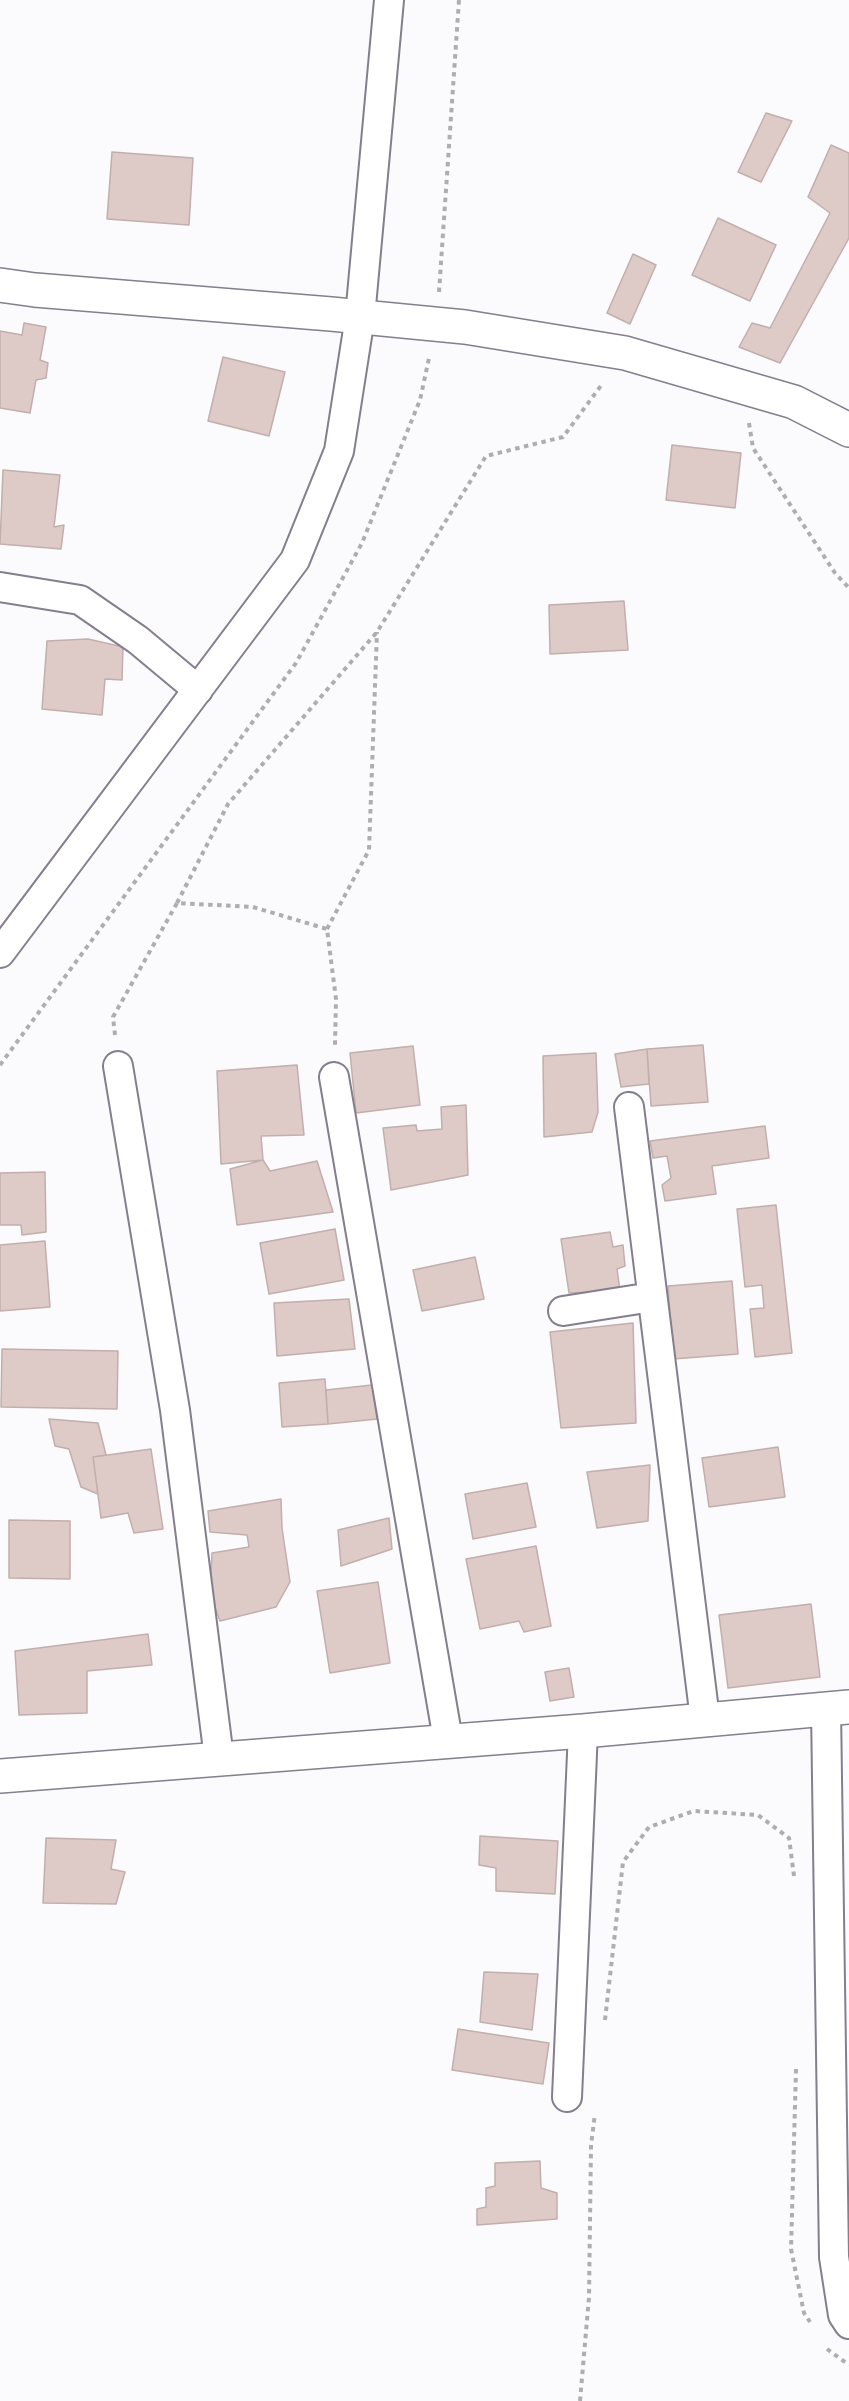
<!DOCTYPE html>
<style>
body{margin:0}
canvas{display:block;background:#fbfafd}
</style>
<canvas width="849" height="2401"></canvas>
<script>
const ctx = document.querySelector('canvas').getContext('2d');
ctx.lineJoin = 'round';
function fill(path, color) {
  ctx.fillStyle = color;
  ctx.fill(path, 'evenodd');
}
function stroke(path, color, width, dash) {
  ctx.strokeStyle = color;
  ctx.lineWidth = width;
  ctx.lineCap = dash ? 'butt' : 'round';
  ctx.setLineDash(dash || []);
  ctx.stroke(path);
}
const building = new Path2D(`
 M766 113 792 121 761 182 738 172Z
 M831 145 849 153V238L780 363 739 347 752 323 770 328 830 213 808 197Z
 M112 152 193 158 189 225 107 219Z
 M718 218 776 245 750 301 692 275Z
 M633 254 656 265 630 324 607 313Z
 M24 323 46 327 40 360 48 363 46 378 36 380 30 413 0 408V331L22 335Z
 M223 357 285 372 269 436 208 421Z
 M672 445 741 453 735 508 666 500Z
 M3 470 60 475 54 527 64 525 61 549 0 544Z
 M624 601 628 650 550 654 549 605Z
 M88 639 123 647 122 680 105 679 102 715 42 709 47 641Z
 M703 1045 708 1102 651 1106 647 1049Z
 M413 1046 420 1105 356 1113 350 1053Z
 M647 1049 649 1084 621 1087 615 1054Z
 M596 1053 598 1112 592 1132 544 1137 543 1056Z
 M297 1065 304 1135 261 1136 263 1160 221 1164 217 1071Z
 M466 1105 468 1175 391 1190 383 1128 416 1125 417 1131 442 1129 441 1107Z
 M765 1126 769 1158 712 1166 716 1194 665 1201 662 1185 671 1178 667 1156 653 1158 650 1141Z
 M263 1160 270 1171 317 1161 333 1212 237 1225 230 1169Z
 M45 1172 46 1232 22 1235 21 1225H0V1173Z
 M776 1205 792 1353 755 1357 750 1309 764 1308 762 1285 745 1287 737 1209Z
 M335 1229 344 1280 269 1294 260 1243Z
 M610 1232 613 1247 623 1245 625 1266 617 1269 620 1291 569 1293 561 1239Z
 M45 1241 50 1307 0 1311V1245Z
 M475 1257 484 1299 422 1311 413 1270Z
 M732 1281 738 1354 673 1359 668 1286Z
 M349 1299 355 1349 277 1356 274 1303Z
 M633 1323 636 1423 561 1428 550 1332Z
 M2 1349 118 1351 117 1409 1 1407Z
 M325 1379 328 1424 282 1427 279 1383Z
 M372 1385 377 1419 328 1424 326 1390Z
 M49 1419 98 1423 106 1455 93 1457 98 1494 81 1487 69 1449 55 1446Z
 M778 1447 785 1497 709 1507 702 1458Z
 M151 1449 163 1529 134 1533 128 1513 101 1518 93 1457Z
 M650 1465 648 1521 597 1528 587 1472Z
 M527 1483 536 1527 473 1539 465 1494Z
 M281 1499 282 1528 290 1582 276 1607 220 1621 210 1594 212 1553 249 1547 247 1535 210 1532 208 1511Z
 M389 1518 392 1549 341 1566 338 1530Z
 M9 1520 70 1521V1579L9 1578Z
 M536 1546 551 1626 524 1632 519 1621 480 1629 466 1559Z
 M378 1582 390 1663 330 1673 317 1591Z
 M811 1604 820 1677 728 1688 719 1615Z
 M148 1634 152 1665 87 1671V1713L19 1715 15 1651Z
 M569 1668 574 1697 550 1701 545 1672Z
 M480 1836 558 1841 555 1894 496 1891V1868L479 1865Z
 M46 1838 116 1840 111 1869 125 1872 116 1904 43 1903Z
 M484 1972 538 1974 532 2030 480 2022Z
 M458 2029 549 2043 543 2084 452 2070Z
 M540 2161 541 2188 557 2193V2219L477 2225V2209L486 2207V2188L495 2186V2163Z`);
fill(building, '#decac7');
stroke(building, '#c2afac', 1.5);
const minor = new Path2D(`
 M0 587 80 600 138 640 198 690
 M0 953 295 560 339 451 360 317 389 0
 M118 1066 175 1410 219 1758
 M334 1077 448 1740
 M629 1107 705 1719
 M563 1311 652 1297
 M826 1709 834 2257 843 2315 849 2324
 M567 2097 583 1731`);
const tertiary = new Path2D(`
 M0 285 35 290 331 314 465 327 625 353 794 402 849 430
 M0 1776 583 1731 849 1707`);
stroke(minor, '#847e8d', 32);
stroke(tertiary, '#847e8d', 36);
stroke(new Path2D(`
 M439 292 459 0
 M749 423 753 448 835 573 849 588
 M177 903 228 804 377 632 486 456 563 437 603 383
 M327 929 369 850 377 632
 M115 1035 113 1017 177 903 253 907 327 929 336 999 335 1045
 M0 1065 296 663 362 543 420 400 429 358
 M605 2020 623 1862 649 1827 694 1811 758 1815 789 1838 794 1876
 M796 2069 791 2249 804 2313 810 2322
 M827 2349 849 2365
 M580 2401 589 2297 591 2145 595 2114`), '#afadb1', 4, [4.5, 4.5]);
stroke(minor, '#fff', 28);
stroke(tertiary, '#fff', 33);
</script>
